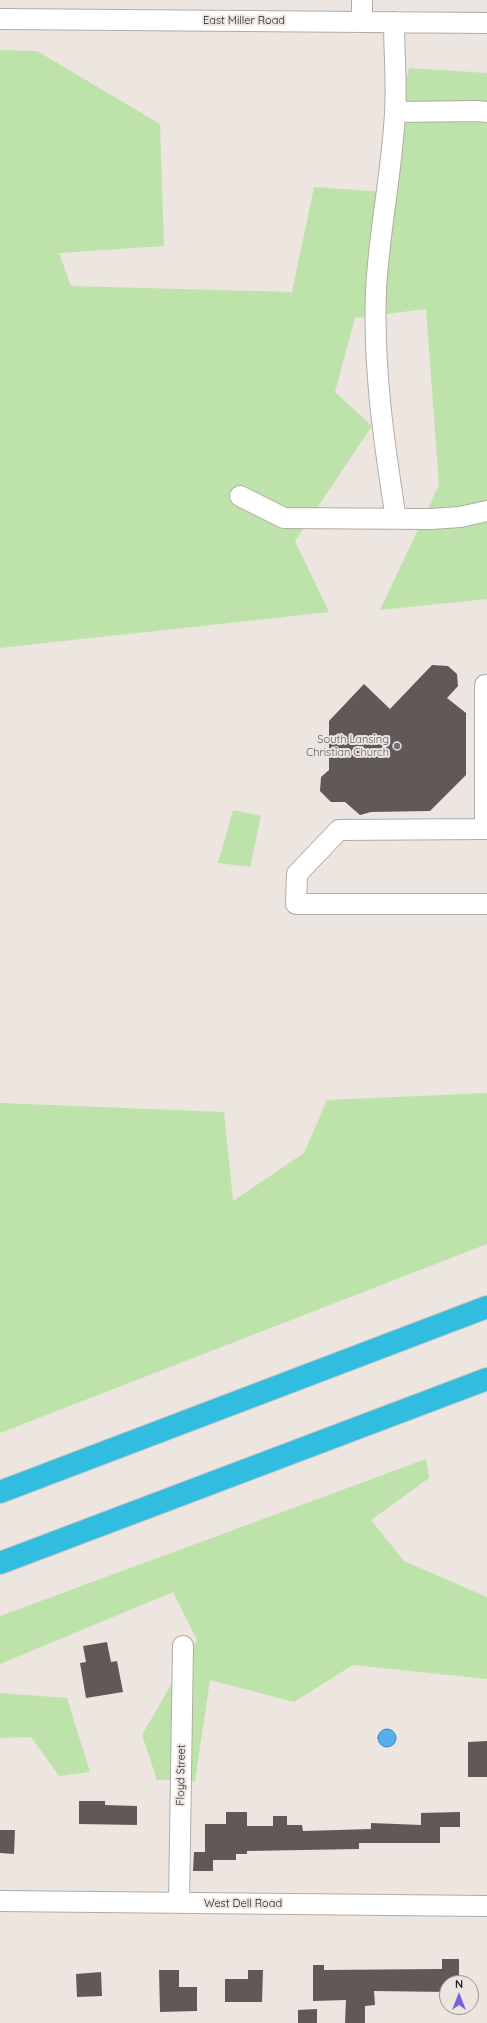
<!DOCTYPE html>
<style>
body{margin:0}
#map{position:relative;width:487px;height:2023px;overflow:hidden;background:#ece5e0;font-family:Quicksand,sans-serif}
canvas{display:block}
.north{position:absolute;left:439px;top:1975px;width:40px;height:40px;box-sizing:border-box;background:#ece5e0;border:1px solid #9a9591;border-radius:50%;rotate:0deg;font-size:11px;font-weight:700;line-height:16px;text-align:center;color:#1f1d1b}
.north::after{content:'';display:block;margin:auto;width:14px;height:18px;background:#7b62dc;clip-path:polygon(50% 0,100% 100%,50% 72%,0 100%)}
</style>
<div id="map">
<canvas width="487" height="2023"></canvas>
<div class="north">N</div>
</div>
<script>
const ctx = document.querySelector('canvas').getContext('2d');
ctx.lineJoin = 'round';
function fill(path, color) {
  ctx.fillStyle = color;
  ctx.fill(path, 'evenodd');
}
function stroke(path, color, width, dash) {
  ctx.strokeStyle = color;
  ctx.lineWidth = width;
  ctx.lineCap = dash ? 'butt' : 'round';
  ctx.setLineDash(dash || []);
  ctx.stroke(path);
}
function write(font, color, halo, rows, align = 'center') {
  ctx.font = font + ' Quicksand,sans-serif';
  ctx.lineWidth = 4;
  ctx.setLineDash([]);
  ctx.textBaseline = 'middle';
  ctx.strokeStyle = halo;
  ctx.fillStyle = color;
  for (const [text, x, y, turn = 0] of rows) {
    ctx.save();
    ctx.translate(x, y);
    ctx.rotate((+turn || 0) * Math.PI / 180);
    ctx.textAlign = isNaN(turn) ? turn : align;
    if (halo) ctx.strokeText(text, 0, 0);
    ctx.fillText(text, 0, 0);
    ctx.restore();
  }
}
fill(new Path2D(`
 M0 50 37 51 160 124 164 246 59 253 71 286 292 292 314 187 382 192 409 68 487 73V599L380 610 439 485 426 309 355 318 335 392 372 426 295 541 329 612 0 648Z
 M233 810 261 816 250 867 218 863Z
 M487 1093V1244L0 1433V1103L224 1112 233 1201 304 1153 327 1100Z
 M426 1459 429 1478 371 1520 404 1561 487 1597V1679L353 1665 294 1702 210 1680 195 1781 157 1780 142 1735 197 1640 173 1592 0 1664V1616Z
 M0 1693 67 1698 90 1772 59 1776 31 1737 0 1738Z`), '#bee3aa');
const water = new Path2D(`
 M378 1738a9 9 0 1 1 18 0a9 9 0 1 1-18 0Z`);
fill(water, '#54aff1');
stroke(water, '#4483b1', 1);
fill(new Path2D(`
 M432 665 448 666 457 674 458 686 447 698 466 713V775L430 811 371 812 360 815 345 802H331L320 791 321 777 329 770V721L364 684 390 709Z
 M107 1642 111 1662 117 1661 123 1692 86 1698 80 1663 86 1662 83 1646Z
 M487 1741V1777H468V1742Z
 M79 1801H105V1805L137 1806V1825L79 1824Z
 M226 1812H247V1826H273V1816H287V1825H302L303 1831 371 1829V1823L421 1825V1813L460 1812V1827H440V1843H359V1849L247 1851V1854H236V1860H213V1871H193L194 1852H205V1824H226Z
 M0 1830H15L14 1854 0 1853Z
 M442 1959H459V1983H447V1992L374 1991 375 2005 365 2006V2023H345L346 2000 313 2001V1965H324V1970L442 1969Z
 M159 1970H179V1987H197V2011L160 2012Z
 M248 1970H263L262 2002H225V1979H248Z
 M101 1972 102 1996 77 1997 76 1974Z
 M317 2009V2023H298V2010Z`), '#605957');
const minor = new Path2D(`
 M362 0V22
 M0 19 487 23
 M394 22C394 52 397 83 395 113 392 172 379 231 376 290 373 368 384 443 396 519
 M395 112 478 111 487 112
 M240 496 284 518 431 519 460 517 487 511
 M487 685H485V829L339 830 297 874 296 904H487
 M0 1901 487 1906
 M179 1903 183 1646`);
const highway = new Path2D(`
 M0 1492 487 1307
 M0 1563 487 1379`);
stroke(minor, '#b2aba6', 22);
stroke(highway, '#c5c4c4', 24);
stroke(minor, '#fff', 20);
stroke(highway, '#31bddf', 22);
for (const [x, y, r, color] of [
 [397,746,4,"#6b7280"]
]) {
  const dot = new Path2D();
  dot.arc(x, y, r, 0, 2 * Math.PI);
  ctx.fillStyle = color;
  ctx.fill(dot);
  stroke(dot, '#ece5e0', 1.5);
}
write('11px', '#1f1d1b', '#ece5e0', [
 ["East Miller Road",244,21],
 ["Floyd Street",181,1775,-89],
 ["West Dell Road",243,1904]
]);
write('11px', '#5b616d', '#ece5e0', [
 ["South Lansing",389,740],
 ["Christian Church",389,753]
], 'right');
</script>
